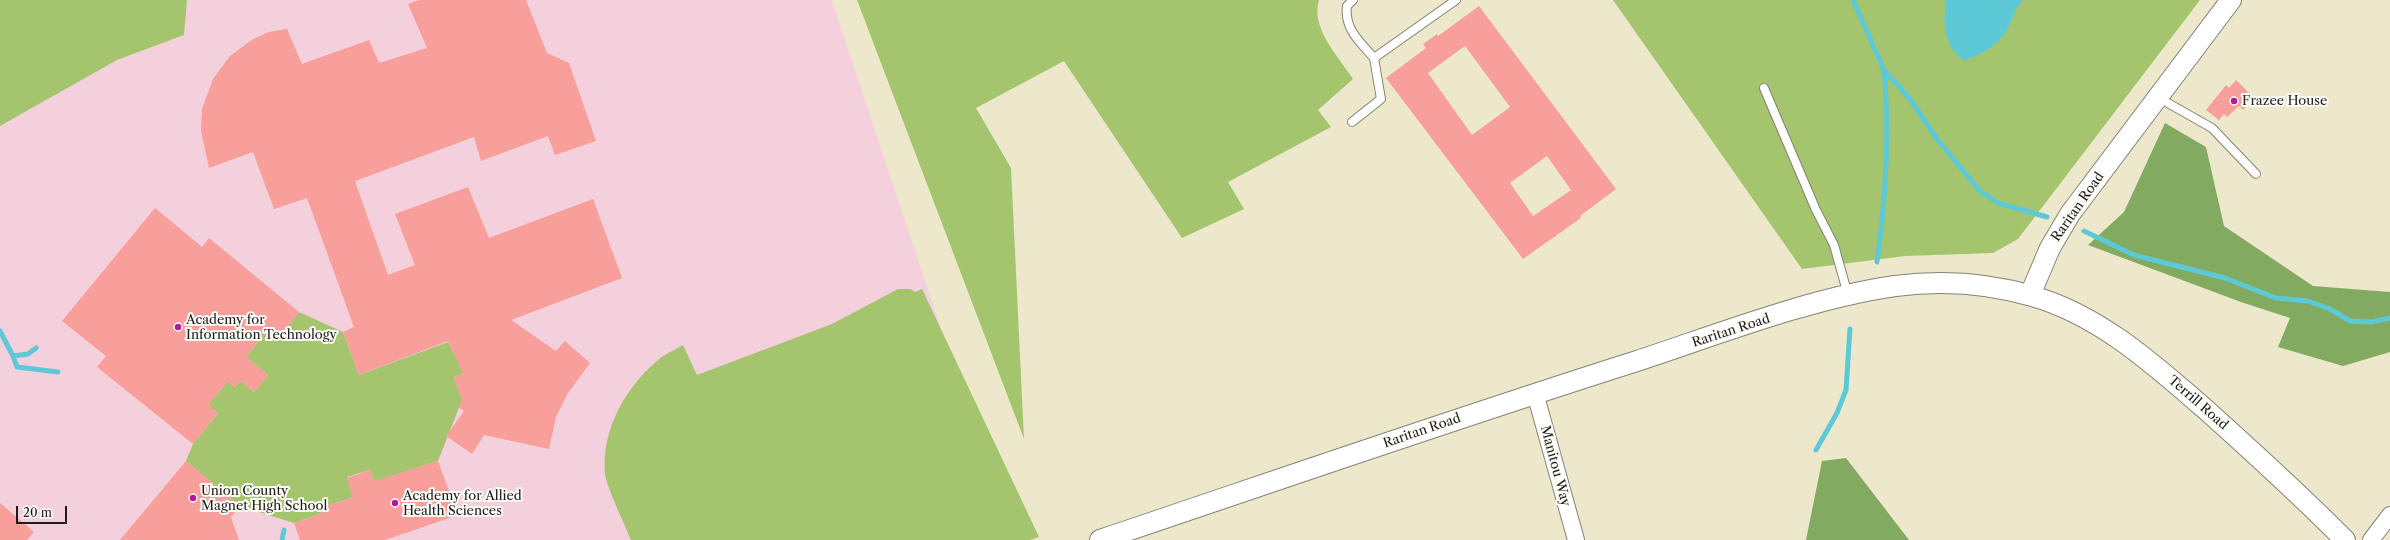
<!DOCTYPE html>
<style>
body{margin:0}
#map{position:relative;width:2390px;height:540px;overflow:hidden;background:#ede8cc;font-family:"Libre Caslon Text",serif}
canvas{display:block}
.scale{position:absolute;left:16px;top:506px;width:51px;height:18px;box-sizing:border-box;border:2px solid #1c1c1c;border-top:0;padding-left:5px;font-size:12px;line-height:14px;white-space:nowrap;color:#1c1c1c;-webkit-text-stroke:3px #fdfcf7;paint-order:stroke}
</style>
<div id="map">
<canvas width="2390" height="540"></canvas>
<div class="scale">20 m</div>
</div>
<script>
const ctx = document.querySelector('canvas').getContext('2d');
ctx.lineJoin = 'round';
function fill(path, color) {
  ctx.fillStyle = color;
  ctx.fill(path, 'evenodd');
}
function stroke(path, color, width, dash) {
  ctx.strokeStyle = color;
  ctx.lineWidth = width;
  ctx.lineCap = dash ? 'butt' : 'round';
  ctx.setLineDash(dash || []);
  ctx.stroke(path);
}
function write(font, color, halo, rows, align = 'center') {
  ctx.font = font + ' "Libre Caslon Text",serif';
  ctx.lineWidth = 4;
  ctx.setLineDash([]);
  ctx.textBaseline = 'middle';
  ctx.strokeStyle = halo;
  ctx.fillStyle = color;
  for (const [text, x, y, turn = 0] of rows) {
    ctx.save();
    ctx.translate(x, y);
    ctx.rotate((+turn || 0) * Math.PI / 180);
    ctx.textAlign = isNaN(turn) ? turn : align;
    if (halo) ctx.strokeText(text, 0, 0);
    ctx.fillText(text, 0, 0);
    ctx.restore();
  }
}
fill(new Path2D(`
 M187 0H832L1011 540H0V126L117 60 184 35Z`), '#f4cfdc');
fill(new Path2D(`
 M0 0H187L184 35 117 60 0 126Z
 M857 0H1319C1310 28 1339 57 1353 79L1318 110 1331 127 1228 182 1244 209 1182 238 1064 61 976 108 1011 168 1024 439Z
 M1613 0H2200L2018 239 1993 253 1905 256 1802 269Z
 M898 289H911L915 292 922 289 1039 537 1030 540H631C625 525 607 488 605 474 601 431 625 388 657 361 664 354 675 350 683 345L697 375 832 324Z
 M299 312 343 332 359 375 448 342 453 352 477 344 485 366 454 377 462 400 438 461 395 475 376 487 370 470 347 477 353 497 320 508 322 513 294 523 240 506 186 461 193 444 218 413 208 405 228 381 235 387 241 381 254 392 268 375 246 357 266 332 276 340Z`), '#a4c56e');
fill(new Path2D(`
 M2165 123 2206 147 2224 226 2313 286 2390 292V352L2343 366 2278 347 2290 318 2241 302 2088 245 2124 212Z
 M1846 458 1909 540H1806L1822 461Z`), '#83aa61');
fill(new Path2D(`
 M1946 0H2023C2015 8 2013 18 2008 28 2000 45 1981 54 1964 61 1943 45 1943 24 1946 0Z`), '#5dc9d6');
stroke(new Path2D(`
 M1853 0 1884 70 1910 99 1937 139 1980 191 1998 203 2047 217
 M2084 231 2134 255 2225 278 2276 298 2308 301 2330 309 2350 321 2372 322 2390 318
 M1877 262C1886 198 1890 135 1884 70
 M0 331 13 356
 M36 348 28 354 13 356 17 367 58 372
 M1816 450 1837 413 1846 390 1850 329
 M282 540 284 530`), '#5dc9d6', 5);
fill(new Path2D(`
 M419 0H526L547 53 569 63 596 141 555 155 548 136 481 161 474 137 355 181 388 275 415 265 395 214 468 187 489 238 593 199 622 278 511 320 556 351 565 341 590 363 568 393 556 417 549 449 484 435 472 454 446 436 464 411 458 407 462 400 454 377 463 374 448 341 359 375 343 332 354 327 307 198 274 209 253 152 209 168 201 131 202 109 213 79 230 56 253 39 269 32 287 29 302 64 369 40 379 63 427 48 408 4Z
 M1479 6 1616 189 1580 216 1581 218 1523 259 1386 78 1426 48 1423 44 1437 34 1438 36ZM1465 46 1510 107 1472 135 1428 73ZM1547 156 1571 190 1533 216 1510 183Z
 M2236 80 2254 98 2243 110 2239 106 2227 117 2224 114 2219 120 2206 110 2226 85 2229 88Z
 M155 208 202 247 209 238 299 312 276 341 266 332 246 357 268 375 254 392 241 381 235 387 228 381 208 405 218 413 193 444 97 367 106 356 62 321Z
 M186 461 240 506 231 517 239 540H120Z
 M438 461 458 515 385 540H300L294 523 322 513 320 508 353 497 347 478 370 470 374 481Z
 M0 503 34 532 27 540H0Z`), '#f89f9b');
const service = new Path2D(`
 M1353 0 1347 6C1344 29 1360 42 1374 58L1456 0
 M1764 88 1816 210 1834 245 1848 295
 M2159 98 2212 128 2256 174
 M1352 122 1381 99 1374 58`);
const minor = new Path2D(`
 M1535 393 1576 540
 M2371 540 2390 515`);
const tertiary = new Path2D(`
 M2030 295 2050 248 2070 214 2231 0
 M1100 540C1278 480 1457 418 1637 361 1719 334 1811 298 1895 286 1940 280 1988 283 2032 296 2099 315 2152 363 2204 408 2252 451 2299 494 2345 540`);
stroke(service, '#848274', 10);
stroke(minor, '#848274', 18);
stroke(tertiary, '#848274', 22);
stroke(service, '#fff', 8);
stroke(minor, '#fff', 16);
stroke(tertiary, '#fff', 20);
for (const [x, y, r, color] of [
 [2234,101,4,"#b5179e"],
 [178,327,4,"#b5179e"],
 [193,498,4,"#b5179e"],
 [395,503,4,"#b5179e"]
]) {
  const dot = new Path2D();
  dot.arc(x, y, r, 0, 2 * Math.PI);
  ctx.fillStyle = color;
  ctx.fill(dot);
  stroke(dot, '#fdfcf7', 1.5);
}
write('13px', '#1c1c1c', '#fdfcf7', [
 ["Frazee House",2242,101],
 ["Academy for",186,320],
 ["Information Technology",186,335],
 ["Union County",201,491],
 ["Magnet High School",201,506],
 ["Academy for Allied",403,496],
 ["Health Sciences",403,511]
], 'left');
write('13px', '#1c1c1c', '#fdfcf7', [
 ["Raritan Road",2078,207,-55],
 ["Raritan Road",1731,331,-18],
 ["Terrill Road",2198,403,41],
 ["Raritan Road",1422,431,-19],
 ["Manitou Way",1555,466,75]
]);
</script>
